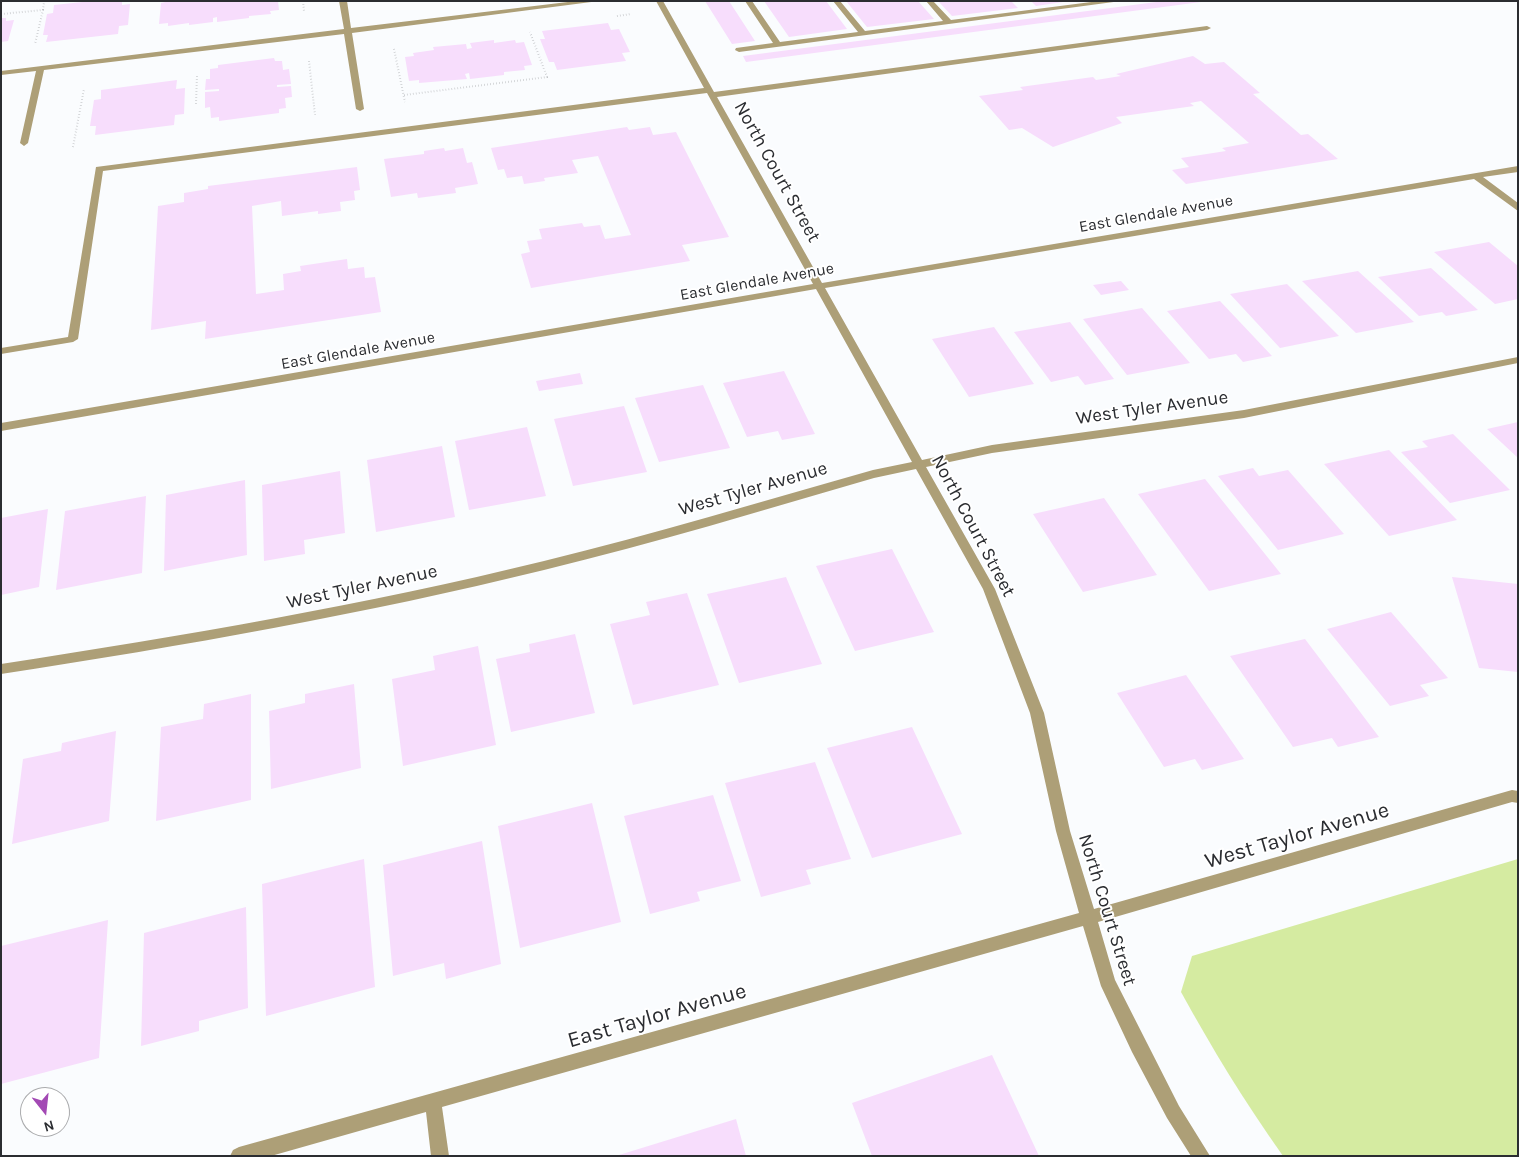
<!DOCTYPE html>
<style>
body{margin:0}
#map{position:relative;width:1519px;height:1157px;overflow:hidden;background:#fafcfe;font-family:Karla,sans-serif}
canvas{display:block}
.frame{position:absolute;inset:0;border:2px solid #2b2d31;pointer-events:none}
.north{position:absolute;left:20px;top:1087px;width:50px;height:50px;box-sizing:border-box;background:#fff;border:1px solid #aaabad;border-radius:50%;rotate:164deg;font-size:14px;font-weight:700;line-height:20px;text-align:center;color:#2b2d31}
.north::after{content:'';display:block;margin:auto;width:18px;height:22px;background:#a349b4;clip-path:polygon(50% 0,100% 100%,50% 72%,0 100%)}
</style>
<div id="map">
<canvas width="1519" height="1157"></canvas>
<div class="frame"></div>
<div class="north">N</div>
</div>
<script>
const ctx = document.querySelector('canvas').getContext('2d');
ctx.lineJoin = 'round';
function fill(path, color) {
  ctx.fillStyle = color;
  ctx.fill(path, 'evenodd');
}
function stroke(path, color, width, dash) {
  ctx.strokeStyle = color;
  ctx.lineWidth = width;
  ctx.lineCap = dash ? 'butt' : 'round';
  ctx.setLineDash(dash || []);
  ctx.stroke(path);
}
function write(font, color, halo, rows, align = 'center') {
  ctx.font = font + ' Karla,sans-serif';
  ctx.lineWidth = 4;
  ctx.setLineDash([]);
  ctx.textBaseline = 'middle';
  ctx.strokeStyle = halo;
  ctx.fillStyle = color;
  for (const [text, x, y, turn = 0] of rows) {
    ctx.save();
    ctx.translate(x, y);
    ctx.rotate((+turn || 0) * Math.PI / 180);
    ctx.textAlign = isNaN(turn) ? turn : align;
    if (halo) ctx.strokeText(text, 0, 0);
    ctx.fillText(text, 0, 0);
    ctx.restore();
  }
}
fill(new Path2D(`
 M1518 859V1156H1283C1244 1101 1213 1050 1181 992L1192 956Z`), '#d5eba1');
fill(new Path2D(`
 M92 1H122V5L130 4 128 25 119 26 118 34 46 42 48 35H43L47 14 53 13 54 5Z
 M170 1H278L279 10 270 11 271 14 249 16V18L217 22V17L213 18V22L189 25V23L168 26V23L159 24 161 3Z
 M705 1H729L755 41 732 44Z
 M764 1H826L847 29 789 37Z
 M846 1H918L934 19 867 27Z
 M938 1H1011L1018 8 952 16Z
 M1031 1H1063V2L1036 6Z
 M1164 1 1201 2 746 62 743 56Z
 M1 18H6V21L14 20 8 41 1 42Z
 M608 23 611 30 619 29 630 52 622 53 626 61 557 70 554 62H549L540 39H545L542 31Z
 M494 40V43L515 40 516 43 524 42 532 65 524 66 525 70 504 72V75L470 79 469 73 465 74 467 79 419 83V80L409 81 405 57 414 56 413 53 434 50 433 47 466 44 467 49 472 48 470 43Z
 M1193 56 1205 64 1224 62 1260 93 1253 94 1301 135 1308 134 1338 159 1186 184 1172 170 1189 167 1181 158 1226 151 1222 148 1249 143 1201 101 1190 103 1194 106 1116 117 1122 123 1053 147 1022 128 1009 130 979 96 1023 90 1020 87 1093 77 1096 80 1121 76 1116 74Z
 M274 58 275 61H282L283 70 289 69 291 84 277 85V87L291 86 292 97 285 98 286 108 279 109V113L219 121V117L211 118 210 107 205 108V92L219 91V89L205 90 206 79H210V69L218 68V65Z
 M177 80 176 89 185 88 184 114 175 115 174 125 95 135 96 126H90L94 100 101 99V90Z
 M627 127 629 130 650 127 653 135 676 132 729 237 682 245 690 261 531 288 521 254 530 252 527 241 542 239 539 229 582 223 584 227 600 225 605 239 631 235 598 156 572 160 578 173 544 178 545 181 524 184 522 176 507 178 504 169 498 170 491 148Z
 M444 148 445 151 463 148 467 163 472 162 478 184 455 188 456 193 418 198 417 193 391 197 384 159 424 154V151Z
 M357 167 360 190 354 191 355 200 340 202 341 211 318 214V211L282 216 281 201 252 206 256 294 284 290 283 274 301 271 300 266 347 259 348 269 364 267 365 278 375 277 381 312 205 339 206 321 151 330 158 206 184 202V193L208 189V186Z
 M1489 242 1518 266V299L1495 304 1434 252Z
 M1431 268 1478 310 1446 316 1442 312 1419 316 1378 277Z
 M1358 271 1414 322 1356 333 1302 281Z
 M1121 281 1129 290 1101 295 1093 285Z
 M1287 284 1339 336 1280 348 1230 294Z
 M1220 301 1272 356 1243 362 1236 354 1209 359 1167 311Z
 M1142 308 1190 363 1127 375 1083 319Z
 M1070 322 1114 379 1085 385 1078 376 1051 382 1014 332Z
 M994 327 1034 384 969 397 932 339Z
 M784 371 815 434 782 440 778 431 747 437 723 383Z
 M580 373 583 384 539 391 536 381Z
 M703 385 730 448 659 462 635 398Z
 M624 406 647 472 573 486 554 419Z
 M1518 422V458L1487 429Z
 M527 427 546 496 469 510 455 441Z
 M1453 434 1510 490 1450 503 1401 452 1428 447 1422 441Z
 M442 446 455 517 376 532 367 460Z
 M1389 450 1457 520 1389 536 1324 464Z
 M1253 468 1259 476 1288 470 1344 534 1278 550 1218 476Z
 M340 471 345 533 304 540 305 554 264 561 262 485Z
 M1205 479 1281 574 1209 591 1138 494Z
 M245 480 247 555 164 571 166 495Z
 M146 496 142 573 56 590 65 511Z
 M1104 498 1157 575 1083 592 1033 514Z
 M48 509 39 587 1 595V518Z
 M892 549 934 632 855 651 816 566Z
 M786 577 822 664 739 683 707 594Z
 M1452 577 1518 584V672L1479 668Z
 M687 593 719 685 633 705 610 624 650 615 646 602Z
 M1391 612 1448 678 1420 685 1429 696 1390 706 1327 629Z
 M575 634 595 713 511 732 496 659 530 652 529 644Z
 M1305 639 1379 737 1338 747 1332 738 1293 747 1230 656Z
 M478 646 496 745 403 766 392 679 435 670 433 656Z
 M1186 675 1244 759 1202 770 1195 759 1164 767 1117 693Z
 M354 684 361 768 271 789 269 711 305 703V694Z
 M251 694V800L156 821 161 727 203 719 204 704Z
 M912 727 962 834 872 858 827 748Z
 M116 731 109 821 12 844 23 759 61 751 62 743Z
 M815 762 851 859 806 870 811 884 761 897 725 783Z
 M713 795 741 881 697 892 700 901 650 914 624 816Z
 M592 803 621 922 520 948 498 826Z
 M482 841 501 964 446 979 444 963 393 976 383 865Z
 M364 859 375 987 266 1016 262 884Z
 M246 907 248 1008 199 1021V1031L141 1046 144 933Z
 M108 920 99 1058 1 1084V946Z
 M992 1055 1039 1156H872L852 1103Z
 M736 1119 746 1156H619V1155Z`), '#f7ddfc');
stroke(new Path2D(`
 M303 1 304 11
 M43 10 44 2
 M1 14 43 10 35 44
 M617 16 631 14
 M394 49 405 102
 M309 61 315 115
 M404 95 547 77 530 32
 M196 104 197 75
 M73 147 84 89`), '#b3b5b8', 2, [0.5, 2.5]);
fill(new Path2D(`
 M339 1H347L351 28 576 1H599L352 33 364 109 360 111 356 109 344 34 44 70 28 143 24 146 20 143 36 71 1 75V71L344 29Z
 M656 1H663L714 92 1207 26 1211 28 1207 30 717 97 822 283 1518 166V172L1483 177 1518 203V211L1474 179 825 288 922 460 992 445 1244 410 1518 357V363L1244 418 992 453 926 467 995 589 1044 713 1070 831 1094 909 1512 790 1518 791V803L1512 802 1098 922 1115 980 1179 1106 1210 1156H1191L1167 1118 1132 1052 1101 986 1083 926 442 1107 449 1156H431L426 1112 271 1156H230L233 1150 239 1147 1079 913 1056 831 1030 713 983 589 916 469 874 478C764 510 655 543 544 570 365 614 183 646 1 674V664C183 636 365 605 544 561 655 534 763 501 873 470L912 462 816 289 1 431V423L813 284 707 93 103 171 78 339 73 342 1 354V348L68 337 96 167 704 88Z
 M745 1H752L780 42 858 32 833 1H840L865 31 943 21 926 1H933L951 20 1099 1H1121L739 52 735 50 736 48 773 43Z`), '#ad9f77');
write('16px', '#2b2d31', '#fff', [
 ["East Glendale Avenue",1156,214,-10],
 ["East Glendale Avenue",757,282,-10],
 ["East Glendale Avenue",358,351,-10]
]);
write('19px', '#2b2d31', '#fff', [
 ["North Court Street",777,172,61],
 ["West Tyler Avenue",1152,408,-8],
 ["West Tyler Avenue",753,489,-16],
 ["North Court Street",973,526,62],
 ["West Tyler Avenue",362,587,-12],
 ["North Court Street",1107,910,73]
]);
write('22px', '#2b2d31', '#fff', [
 ["West Taylor Avenue",1297,836,-16],
 ["East Taylor Avenue",657,1016,-16]
]);
</script>
